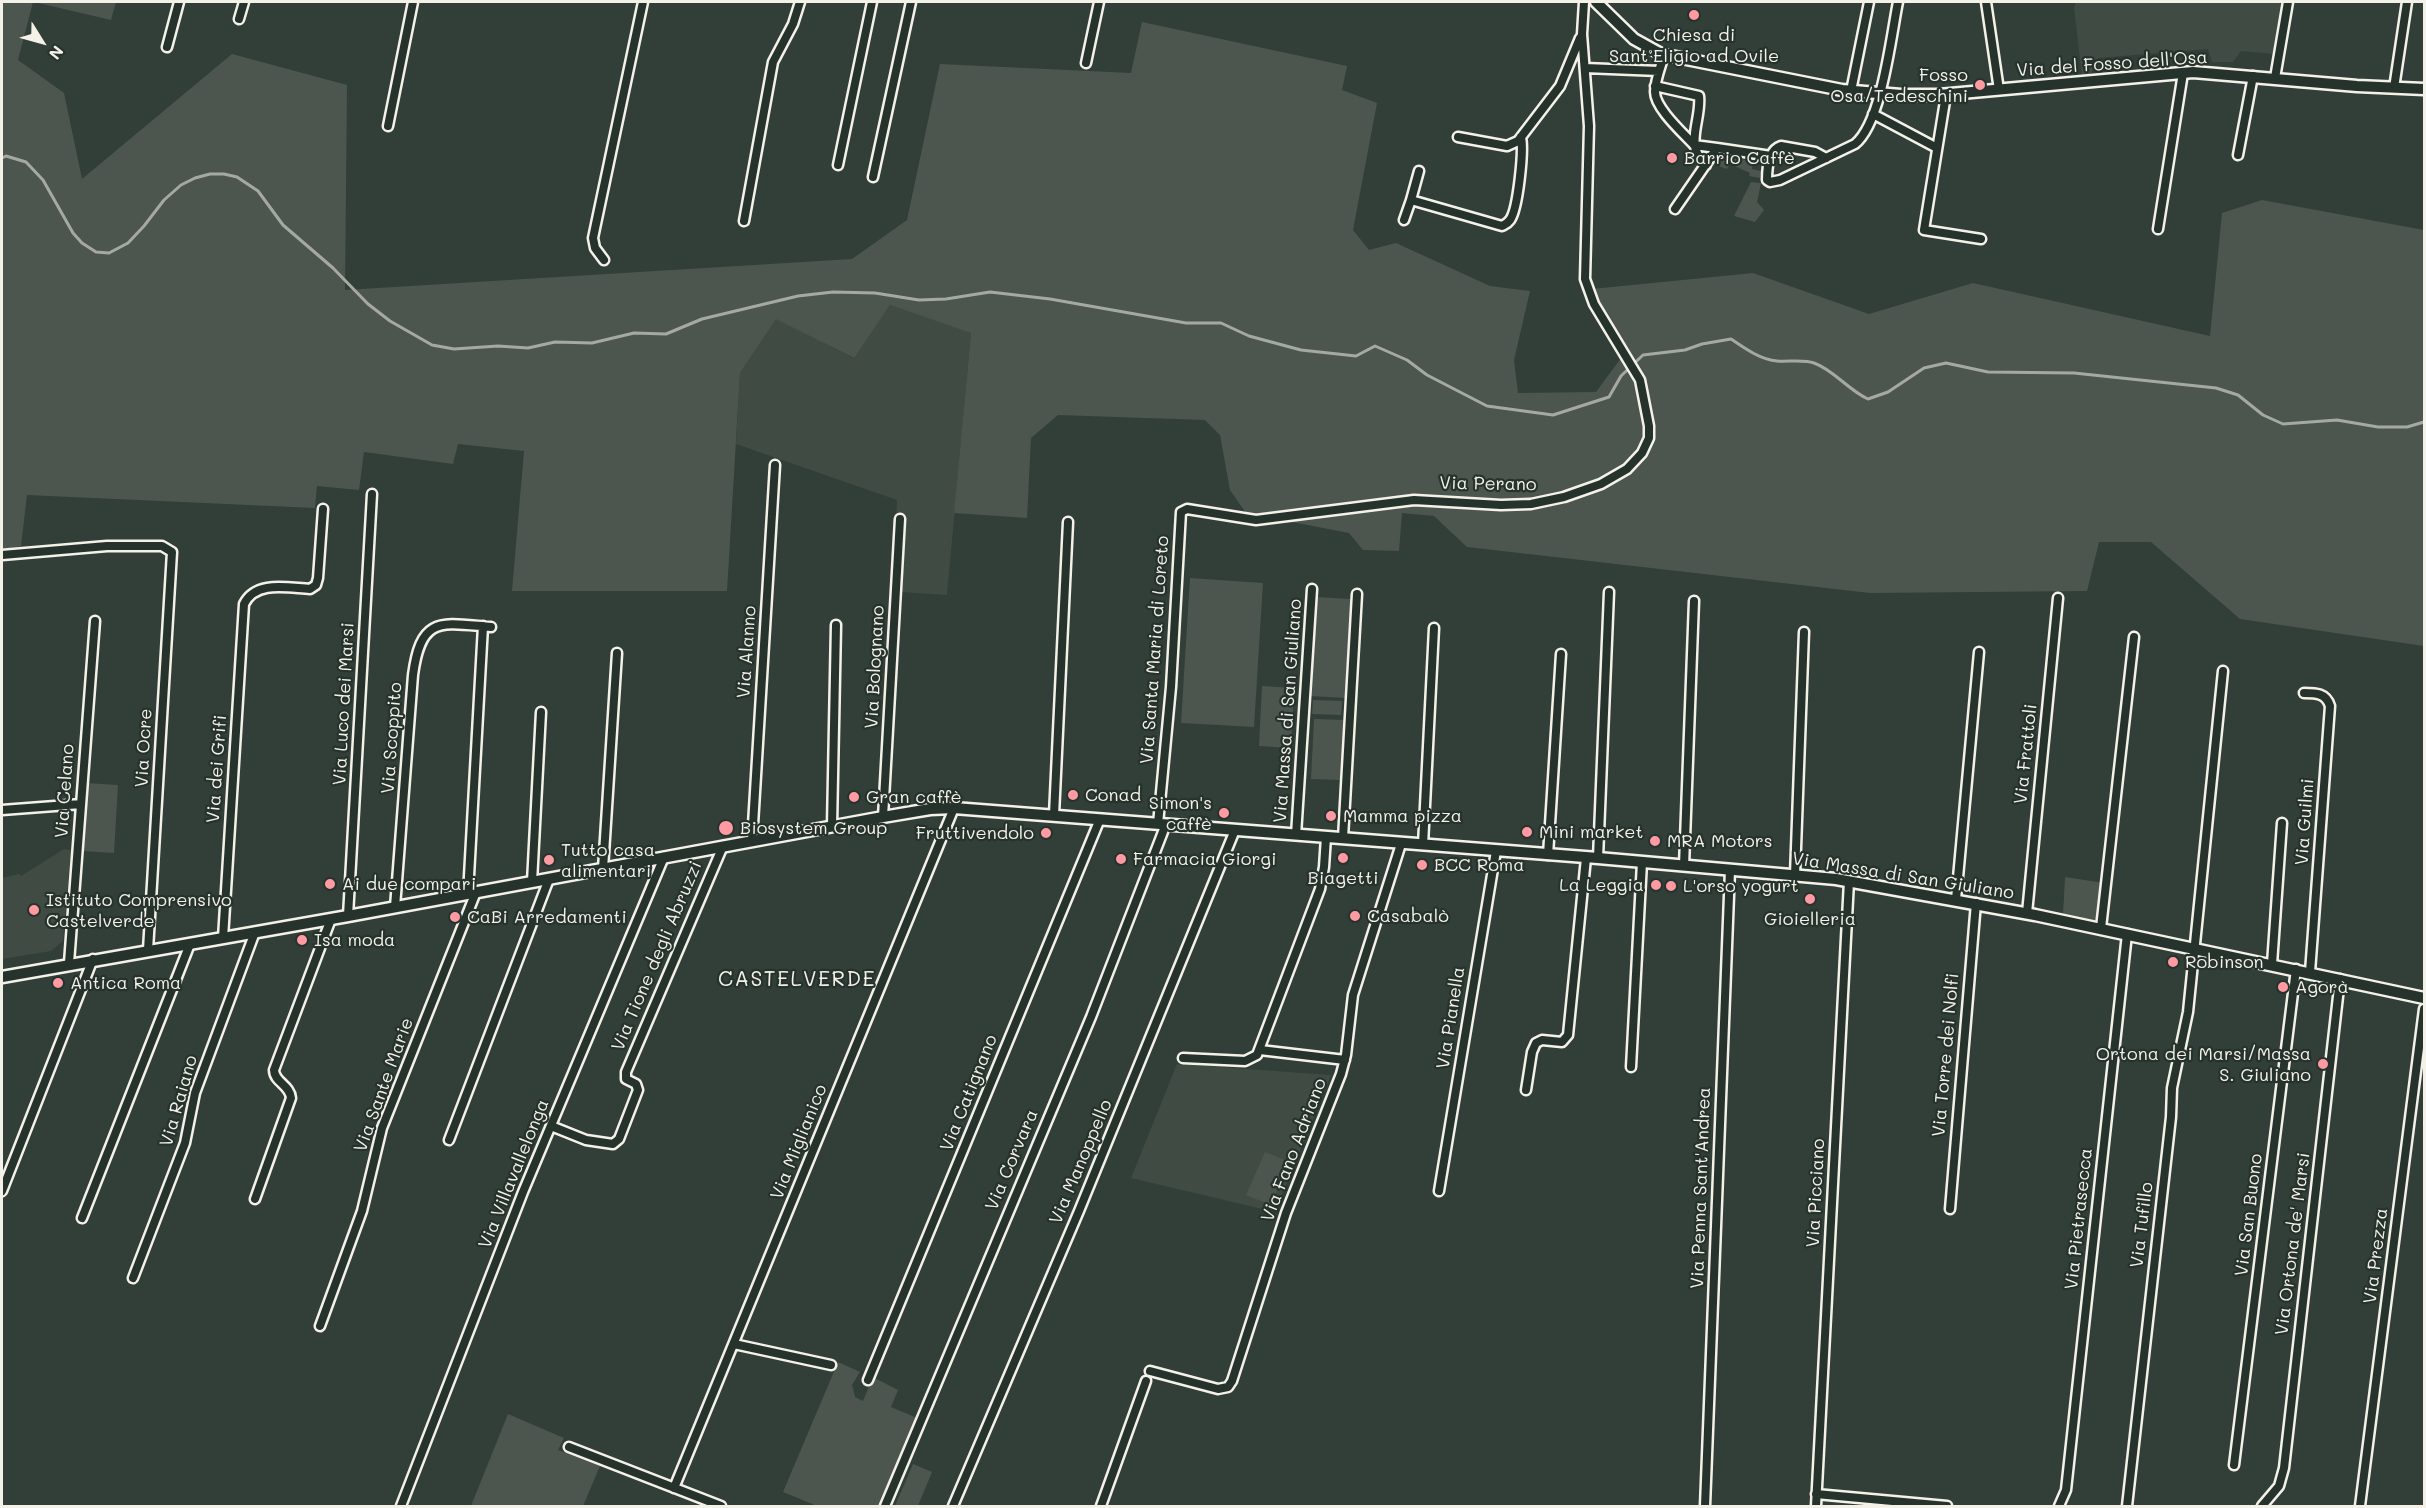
<!DOCTYPE html>
<meta charset="utf-8">
<style>
body{margin:0}
#map{position:relative;width:2426px;height:1508px;overflow:hidden;background:#323e38;font-family:Mali,sans-serif}
canvas{display:block}
.frame{position:absolute;inset:0;border:3px solid #f4f1e8;pointer-events:none}
.north{position:absolute;left:12px;top:12px;width:60px;height:60px;-webkit-text-stroke:4px #26332d;paint-order:stroke;rotate:127deg;font-size:16px;font-weight:700;line-height:24px;text-align:center;color:#f4f1e8}
.north::after{content:'';display:block;margin:auto;width:21px;height:27px;background:#f4f1e8;clip-path:polygon(50% 0,100% 100%,50% 72%,0 100%)}
</style>
<div id="map">
<canvas width="2426" height="1508"></canvas>
<div class="frame"></div>
<div class="north">N</div>
</div>
<script>
const ctx = document.querySelector('canvas').getContext('2d');
ctx.lineJoin = 'round';
function fill(path, color) {
  ctx.fillStyle = color;
  ctx.fill(path, 'evenodd');
}
function stroke(path, color, width, dash) {
  ctx.strokeStyle = color;
  ctx.lineWidth = width;
  ctx.lineCap = dash ? 'butt' : 'round';
  ctx.setLineDash(dash || []);
  ctx.stroke(path);
}
function write(font, color, halo, rows, align = 'center') {
  ctx.font = font + ' Mali,sans-serif';
  ctx.lineWidth = 4.5;
  ctx.setLineDash([]);
  ctx.textBaseline = 'middle';
  ctx.strokeStyle = halo;
  ctx.fillStyle = color;
  for (const [text, x, y, turn = 0] of rows) {
    ctx.save();
    ctx.translate(x, y);
    ctx.rotate((+turn || 0) * Math.PI / 180);
    ctx.textAlign = isNaN(turn) ? turn : align;
    if (halo) ctx.strokeText(text, 0, 0);
    ctx.fillText(text, 0, 0);
    ctx.restore();
  }
}
fill(new Path2D(`
 M2076 2H2282L2275 54 2241 51 2233 62H2212L2208 49 2099 58 2089 76H2082L2074 8Z
 M890 305 971 332 947 595 901 592 905 520 896 519 897 500 736 444 740 373 776 318 853 358Z
 M64 849 71 850 63 941 51 951 2 959V878L19 874 21 876Z
 M1177 1064 1331 1075 1275 1212 1131 1178Z`), '#404b44');
fill(new Path2D(`
 M2 2H33L18 60 64 93 82 179 232 54 347 85 345 290 852 259 907 220 940 64 1131 73 1142 22 1347 66 1342 90 1377 103 1353 230 1369 250 1396 243 1490 286 1530 291 1514 360 1518 393 1596 392 1627 350 1592 289 1753 273 1869 314 1973 283 2210 336 2222 213 2262 200 2424 230V646L2240 619 2151 542H2099L2087 591 1870 593 1467 547 1434 516 1402 513 1399 551 1363 550 1349 533 1246 513 1230 490 1220 435 1205 420 1058 415 1031 438 1027 518 954 513 971 333 890 305 854 358 776 319 740 373 727 591H512L524 451 458 444 453 464 364 452 359 490 317 486 315 508 27 495 21 546 2 550Z
 M34 2H116L111 20Z
 M1719 156 1753 161 1752 169 1761 171 1760 178 1749 176 1750 173 1730 164 1727 169 1713 164Z
 M1751 182 1761 183 1757 202 1764 210 1755 222 1734 216Z
 M1190 578 1263 583 1254 727 1181 723Z
 M1316 597 1351 599 1346 698 1310 696Z
 M1262 686 1294 688 1291 748 1259 746Z
 M1313 700 1342 701 1341 715 1312 714Z
 M1314 719 1344 720 1341 780 1311 779Z
 M86 783 118 785 114 853 82 851Z
 M2065 877 2104 883 2099 922 2063 916Z
 M1265 1152 1290 1162 1271 1205 1246 1195Z
 M838 1362 860 1372 852 1385 855 1397 863 1401 873 1377 898 1390 891 1407 917 1418 881 1506H817L783 1492Z
 M508 1414 564 1438 558 1450 600 1466 583 1506H471Z
 M913 1464 932 1472 918 1506H895Z`), '#4c564f');
stroke(new Path2D(`
 M2 158 6 156 26 162 43 180 73 233 82 243 96 252 109 253 128 243 144 226 164 200 181 185 195 178 210 174H224L237 177 258 191 283 225 333 268 368 304 390 321 432 345 454 349 498 346 528 348 555 342 592 343 634 333 666 334 702 319 798 296 833 292 875 293 919 300 946 299 990 292 1050 299 1186 323H1221L1249 336 1301 350 1356 356 1375 346 1407 360 1427 375 1487 406 1553 415 1609 397 1621 376 1643 355 1685 350 1702 344 1731 339C1744 348 1761 360 1777 361 1788 362 1804 359 1814 363 1834 370 1848 390 1868 399L1888 392 1924 368 1946 363 1988 372 2074 373 2216 388 2238 395 2263 415 2283 424 2337 420 2378 427H2407L2424 422`), '#a6a9a1', 3);
const minor = new Path2D(`
 M1986 2 1999 90
 M239 19 244 2
 M167 47 179 2
 M1664 55C1661 66 1655 80 1655 92 1655 108 1683 133 1694 145L1717 148 1675 209
 M1086 63 1099 2
 M1585 68 1659 71
 M2275 78 2288 2
 M1655 86 1699 96C1702 120 1683 146 1706 165
 M2394 88 2407 2
 M1851 91 1869 2
 M1946 95 1924 230 1981 239
 M1873 114 1937 148
 M388 126 413 2
 M1458 137 1507 146 1518 141 1560 86 1580 38
 M1717 148 1771 156
 M2238 155 2253 76
 M1826 158 1815 152 1781 146C1769 150 1767 168 1767 180L1770 182 1780 180 1855 144C1882 122 1891 36 1898 2
 M838 165 872 2
 M1419 171 1411 200 1502 226C1506 224 1507 224 1510 220 1518 209 1524 151 1521 137
 M873 177 911 2
 M1404 220 1411 200
 M744 221 773 62 793 24 800 2
 M2158 229 2183 73
 M604 260 595 248 593 238 643 2
 M2 555 107 546H162L172 552 148 950
 M2304 693C2316 693 2326 693 2330 706L2310 972
 M2 810 81 804
 M1054 815 1068 522
 M883 817 900 519
 M1158 824 1171 687 1181 512 1187 509 1256 520 1414 500 1501 505 1531 504 1564 497 1601 484 1627 469 1642 453 1649 438V426L1640 380 1594 304 1585 279 1589 126 1582 34 1584 2
 M832 826 836 625
 M1296 835 1312 589
 M1343 838 1357 594
 M752 841 775 465
 M1423 845 1434 628
 M1548 855 1561 654
 M1598 858 1609 592
 M1684 866 1694 601
 M603 869 617 653
 M1795 875 1804 632
 M532 882 541 712
 M468 894 483 626
 M1956 899 1979 652
 M395 907 413 675C421 615 441 623 491 627
 M2027 913 2058 598
 M348 916 372 494
 M2101 928 2134 637
 M223 938 244 604C256 580 288 588 310 589L316 585 318 578 323 509
 M69 963 95 621
 M2272 964 2282 823
 M1260 1050 1345 1060
 M1183 1058 1245 1061 1257 1055 1320 889 1324 867 1326 837
 M1631 1067 1642 862
 M1526 1090 1532 1052 1536 1043 1542 1040 1562 1042 1568 1035 1586 858
 M551 1126 586 1140 613 1144 619 1139 638 1090 636 1084 626 1079V1072L723 846
 M449 1140 549 879
 M2 1191 93 959
 M1439 1191 1496 851
 M255 1199 291 1098C290 1085 274 1082 274 1070L331 919
 M1950 1209 1976 903
 M82 1218 190 944
 M133 1278 185 1143 195 1093 255 932
 M320 1326 362 1211 382 1128 476 892
 M734 1344 831 1365
 M1150 1371 1218 1389 1228 1387 1232 1381 1286 1213 1341 1074 1346 1055 1353 995 1401 844
 M868 1380 1100 819
 M569 1447 721 1506
 M2234 1465 2296 969
 M674 1488 954 808
 M1816 1494 1947 1506
 M401 1506 523 1192 664 857
 M885 1506 1091 1017 1166 824
 M953 1506 1079 1211 1235 830
 M1101 1506 1146 1381
 M1705 1506 1730 870
 M1816 1506 1849 881
 M2059 1506 2066 1490 2127 934
 M2127 1506 2171 1117 2172 1088 2188 1012 2223 671
 M2262 1506 2279 1486 2284 1468 2340 979
 M2360 1506 2424 1009`);
const tertiary = new Path2D(`
 M1596 2 1634 39 1661 54 1842 90 1901 95H1939L2193 72 2357 86 2424 89
 M2 977 348 916 883 817 930 809 954 808 1598 858 1836 879 2035 915 2424 998`);
stroke(minor, '#f4f1e8', 13);
stroke(tertiary, '#f4f1e8', 15);
stroke(minor, '#26332d', 8);
stroke(tertiary, '#26332d', 10);
for (const [x, y, r, color] of [
 [1694,15,6,"#ff9aa2"],
 [1980,85,6,"#ff9aa2"],
 [1672,158,6,"#ff9aa2"],
 [1073,795,6,"#ff9aa2"],
 [854,797,6,"#ff9aa2"],
 [1224,813,6,"#ff9aa2"],
 [1331,816,6,"#ff9aa2"],
 [726,828,8,"#ff9aa2"],
 [1527,832,6,"#ff9aa2"],
 [1046,833,6,"#ff9aa2"],
 [1655,841,6,"#ff9aa2"],
 [1343,858,6,"#ff9aa2"],
 [1121,859,6,"#ff9aa2"],
 [549,860,6,"#ff9aa2"],
 [1422,865,6,"#ff9aa2"],
 [330,884,6,"#ff9aa2"],
 [1656,885,6,"#ff9aa2"],
 [1671,886,6,"#ff9aa2"],
 [1810,899,6,"#ff9aa2"],
 [34,910,6,"#ff9aa2"],
 [1355,916,6,"#ff9aa2"],
 [455,917,6,"#ff9aa2"],
 [302,940,6,"#ff9aa2"],
 [2173,962,6,"#ff9aa2"],
 [58,983,6,"#ff9aa2"],
 [2283,987,6,"#ff9aa2"],
 [2323,1064,6,"#ff9aa2"]
]) {
  const dot = new Path2D();
  dot.arc(x, y, r, 0, 2 * Math.PI);
  ctx.fillStyle = color;
  ctx.fill(dot);
  stroke(dot, '#26332d', 2);
}
write('18px', '#f4f1e8', '#26332d', [
 ["Chiesa di",1694,35,"center"],
 ["Sant’Eligio ad Ovile",1694,56,"center"],
 ["Fosso",1968,75,"right"],
 ["Osa/Tedeschini",1968,96,"right"],
 ["Barrio Caffè",1684,158],
 ["Conad",1085,795],
 ["Gran caffè",866,797],
 ["Simon's",1212,803,"right"],
 ["caffè",1212,824,"right"],
 ["Mamma pizza",1343,816],
 ["Biosystem Group",740,828],
 ["Mini market",1539,832],
 ["Fruttivendolo",1034,833,"right"],
 ["MRA Motors",1667,841],
 ["Tutto casa",561,850],
 ["alimentari",561,871],
 ["Farmacia Giorgi",1133,859],
 ["BCC Roma",1434,865],
 ["Biagetti",1343,878,"center"],
 ["Ai due compari",342,884],
 ["La Leggia",1644,885,"right"],
 ["L'orso yogurt",1683,886],
 ["Istituto Comprensivo",46,900],
 ["Castelverde",46,921],
 ["Casabalò",1367,916],
 ["CaBi Arredamenti",467,917],
 ["Gioielleria",1810,919,"center"],
 ["Isa moda",314,940],
 ["Robinson",2185,962],
 ["Antica Roma",70,983],
 ["Agorà",2295,987],
 ["Ortona dei Marsi/Massa",2311,1054,"right"],
 ["S. Giuliano",2311,1075,"right"]
], 'left');
write('18px', '#f4f1e8', '#26332d', [
 ["Via del Fosso dell'Osa",2112,64,-4],
 ["Via Perano",1488,484,1],
 ["Via Santa Maria di Loreto",1155,650,-86],
 ["Via Alanno",747,652,-86],
 ["Via Bolognano",875,667,-87],
 ["Via Luco dei Marsi",344,704,-87],
 ["Via Massa di San Giuliano",1288,711,-86],
 ["Via Scoppito",392,738,-86],
 ["Via Ocre",144,748,-87],
 ["Via Frattoli",2026,754,-84],
 ["Via dei Grifi",217,769,-86],
 ["Via Celano",65,791,-86],
 ["Via Guilmi",2305,822,-86],
 ["Via Massa di San Giuliano",1903,876,9],
 ["Via Tione degli Abruzzi",657,956,-67],
 ["Via Pianella",1451,1018,-81],
 ["Via Torre dei Nolfi",1946,1055,-85],
 ["Via Sante Marie",384,1085,-70],
 ["Via Catignano",969,1093,-68],
 ["Via Raiano",179,1101,-74],
 ["Via Miglianico",799,1142,-68],
 ["Via Fano Adriano",1294,1150,-69],
 ["Via Corvara",1012,1160,-67],
 ["Via Manoppello",1081,1162,-67],
 ["Via Villavallelonga",514,1174,-68],
 ["Via Penna Sant'Andrea",1701,1188,-88],
 ["Via Picciano",1816,1193,-87],
 ["Via San Buono",2249,1215,-83],
 ["Via Pietrasecca",2079,1219,-84],
 ["Via Tufillo",2142,1225,-83],
 ["Via Ortona de' Marsi",2293,1244,-83],
 ["Via Prezza",2376,1256,-83]
]);
ctx.letterSpacing = '1.5px';
write('21px', '#f4f1e8', '#26332d', [
 ["CASTELVERDE",797,980]
]);
ctx.letterSpacing = '0px';
</script>
